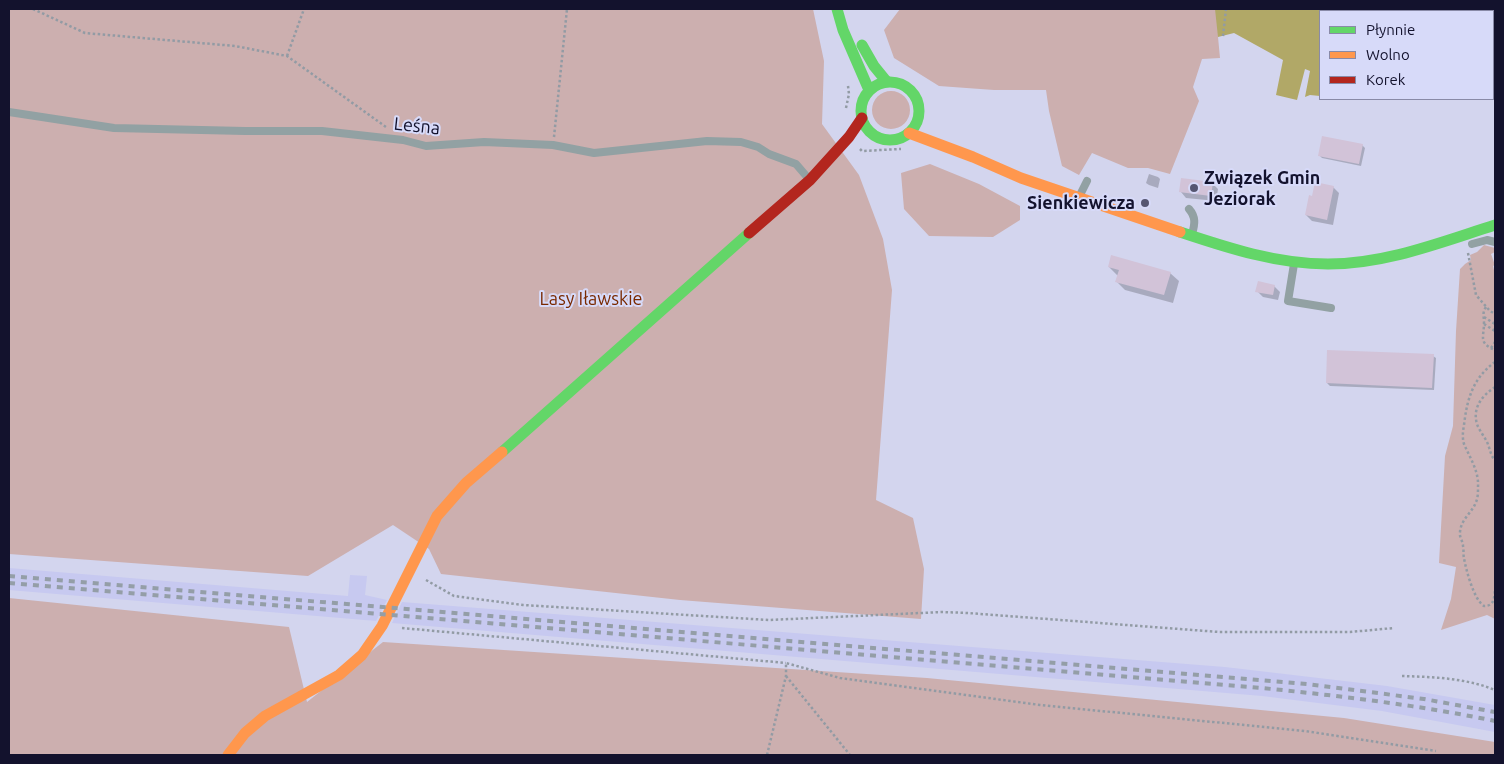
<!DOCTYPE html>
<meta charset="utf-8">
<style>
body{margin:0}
#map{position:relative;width:1504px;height:764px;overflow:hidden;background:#d3d5ee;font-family:Ubuntu,sans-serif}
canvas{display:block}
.frame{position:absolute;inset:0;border:10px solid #13122d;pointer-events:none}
.legend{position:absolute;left:1319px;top:10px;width:175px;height:90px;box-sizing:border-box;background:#d7daf9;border:1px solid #898aa7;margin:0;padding:6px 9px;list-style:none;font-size:15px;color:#13122d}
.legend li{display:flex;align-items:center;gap:10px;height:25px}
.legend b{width:25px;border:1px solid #898aa7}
</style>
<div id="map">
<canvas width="1504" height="764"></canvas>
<div class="frame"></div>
<ul class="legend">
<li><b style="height:6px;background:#63d668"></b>Płynnie</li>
<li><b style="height:6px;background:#ff974d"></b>Wolno</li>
<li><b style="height:6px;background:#b3261e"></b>Korek</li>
</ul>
</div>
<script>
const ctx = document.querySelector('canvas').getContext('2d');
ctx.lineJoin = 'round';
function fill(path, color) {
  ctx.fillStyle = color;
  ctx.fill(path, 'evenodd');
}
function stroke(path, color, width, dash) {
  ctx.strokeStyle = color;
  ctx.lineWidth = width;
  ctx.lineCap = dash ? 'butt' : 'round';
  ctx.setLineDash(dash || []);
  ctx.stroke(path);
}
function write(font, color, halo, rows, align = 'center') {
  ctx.font = font + ' Ubuntu,sans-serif';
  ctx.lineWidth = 4;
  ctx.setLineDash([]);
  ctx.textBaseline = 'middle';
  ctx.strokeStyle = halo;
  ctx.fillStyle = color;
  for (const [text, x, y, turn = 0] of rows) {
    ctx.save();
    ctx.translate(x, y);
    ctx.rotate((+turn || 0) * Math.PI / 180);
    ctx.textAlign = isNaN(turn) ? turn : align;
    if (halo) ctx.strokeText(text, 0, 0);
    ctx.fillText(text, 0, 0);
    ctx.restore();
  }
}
fill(new Path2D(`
 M9 568 348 596 350 575 367 576 365 595 387 600 376 621 9 590Z
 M402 602 1225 667 1387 686 1495 705V732L1382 711 1262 696 392 623Z`), '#c7c9f0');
fill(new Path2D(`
 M9 9H813L824 61 822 124 859 175 883 239 892 290 876 500 913 518 924 569 921 619 680 600 441 574 429 549 393 525 308 576 9 554Z
 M900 9H1226L1218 37 1220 58 1202 59 1193 87 1199 101 1170 174 1148 168H1128L1092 153 1079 175 1062 166 1049 111 1046 90H994L939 86 894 58 884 30Z
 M872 110a19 19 0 1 1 38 0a19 19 0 1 1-38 0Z
 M930 164 979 184 1020 206V220L993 237 929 236 904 209 901 173Z
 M1484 245 1495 248V252L1491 254 1495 265 1493 266 1495 274V619L1487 615 1441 630 1451 599 1456 567 1439 563 1445 456 1453 426 1456 331 1460 269 1465 264 1471 260 1470 255 1477 252Z
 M9 598 289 627 307 702 383 642 927 678 1344 718 1495 742V755H9Z`), '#ccafaf');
fill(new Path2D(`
 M1215 9H1392V11H1320V96L1310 95 1305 97 1310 71 1305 69 1297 100 1276 95 1283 60 1234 33 1218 37Z`), '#b1a867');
fill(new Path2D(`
 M1483 9H1495V30L1493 29V11H1483Z
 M1362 145 1365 148 1361 166 1322 158 1320 156Z
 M1149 174 1158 177 1160 179 1158 188 1149 185 1146 183Z
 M1212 183 1218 189 1216 201 1186 198 1181 192Z
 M1333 187 1339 193 1333 225 1312 221 1306 215Z
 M1109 267 1170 273 1179 281 1173 303 1125 290 1117 282 1118 276Z
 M1274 286 1280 292 1278 300 1263 297 1257 291Z
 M1433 356 1436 358 1434 390 1330 386 1327 383Z`), '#0003');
fill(new Path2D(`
 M1322 136 1363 144 1359 164 1318 156Z
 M1181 178 1213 182 1211 196 1179 192Z
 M1315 182 1334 186 1327 220 1305 215 1309 195 1312 196Z
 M1111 255 1171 272 1164 295 1115 282 1119 270 1108 267Z
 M1258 281 1275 285 1273 295 1255 292Z
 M1327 350 1434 354 1432 388 1326 383Z`), '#d2c3d8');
stroke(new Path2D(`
 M33 9 85 33 235 46 287 56 386 127
 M1337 11V9
 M1223 36 1226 9
 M287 56 304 9
 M846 108 849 94 848 86
 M554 137 567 9
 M860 149 862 151 901 149
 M1468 253 1476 295 1490 311 1495 314
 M1486 307C1482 313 1484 316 1484 323 1484 337 1478 343 1495 350
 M1484 317 1495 324
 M1484 324 1495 331
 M1491 348 1495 342
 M1495 362C1473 378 1467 399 1464 425 1463 431 1462 437 1464 444 1470 458 1479 471 1478 487 1478 492 1478 498 1476 502 1472 513 1461 519 1460 532 1459 537 1463 541 1463 546 1464 550 1463 554 1464 558 1466 570 1474 600 1484 606 1494 606 1494 599 1495 590
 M1495 387C1483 395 1472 407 1477 424 1479 430 1484 436 1487 442 1490 448 1490 455 1495 460
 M426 580 454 596 523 605 769 620 942 612 968 613 1219 632H1350L1394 628
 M402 628 786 663
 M786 676 850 755
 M1402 676C1433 677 1466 678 1495 690
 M767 755 786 676V663L840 678 1040 705 1305 731 1436 751`), '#929ba4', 2.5, [2.5, 2.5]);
stroke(new Path2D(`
 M9 112 114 128 245 131H322L403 140 426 146 484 142 553 145 594 153 707 141 741 142 758 147 769 154 796 164 808 178
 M1080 195 1087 181
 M1189 209C1196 217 1195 224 1192 234
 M1472 244 1487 240 1495 242
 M1294 264 1288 301 1331 308`), '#92a1a3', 8);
stroke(new Path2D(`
 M837 9 843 30 869 90
 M862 45 874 66 887 82
 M861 111a29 29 0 1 1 58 0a29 29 0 1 1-58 0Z
 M1180 232C1228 248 1277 264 1328 264 1386 264 1441 242 1495 225
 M502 452 749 233`), '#63d668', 11);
stroke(new Path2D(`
 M909 133 973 157 1021 178 1180 232
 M228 755 245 733 265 716 339 675 362 655 382 626 437 516 466 483 502 452`), '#ff974d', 11);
stroke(new Path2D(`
 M749 233 810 180 849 137 862 118`), '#b3261e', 11);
stroke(new Path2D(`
 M9 576 1307 684 1424 699 1495 712
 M9 583 1262 688C1341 696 1418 705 1495 721`), '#949ea7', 4, [6, 6]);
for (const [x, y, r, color] of [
 [1194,188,5,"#565671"],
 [1145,203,5,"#565671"]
]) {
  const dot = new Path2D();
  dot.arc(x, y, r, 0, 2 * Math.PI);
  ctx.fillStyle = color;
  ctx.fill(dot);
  stroke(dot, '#d7daf9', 2);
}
write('18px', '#13122d', '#d7daf9', [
 ["Leśna",417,126,6]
]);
write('bold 18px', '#13122d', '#d7daf9', [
 ["Związek Gmin",1204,178],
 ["Jeziorak",1204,199],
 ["Sienkiewicza",1135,203,"right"]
], 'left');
write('18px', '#792900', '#d7daf9', [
 ["Lasy Iławskie",591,299]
]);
</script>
